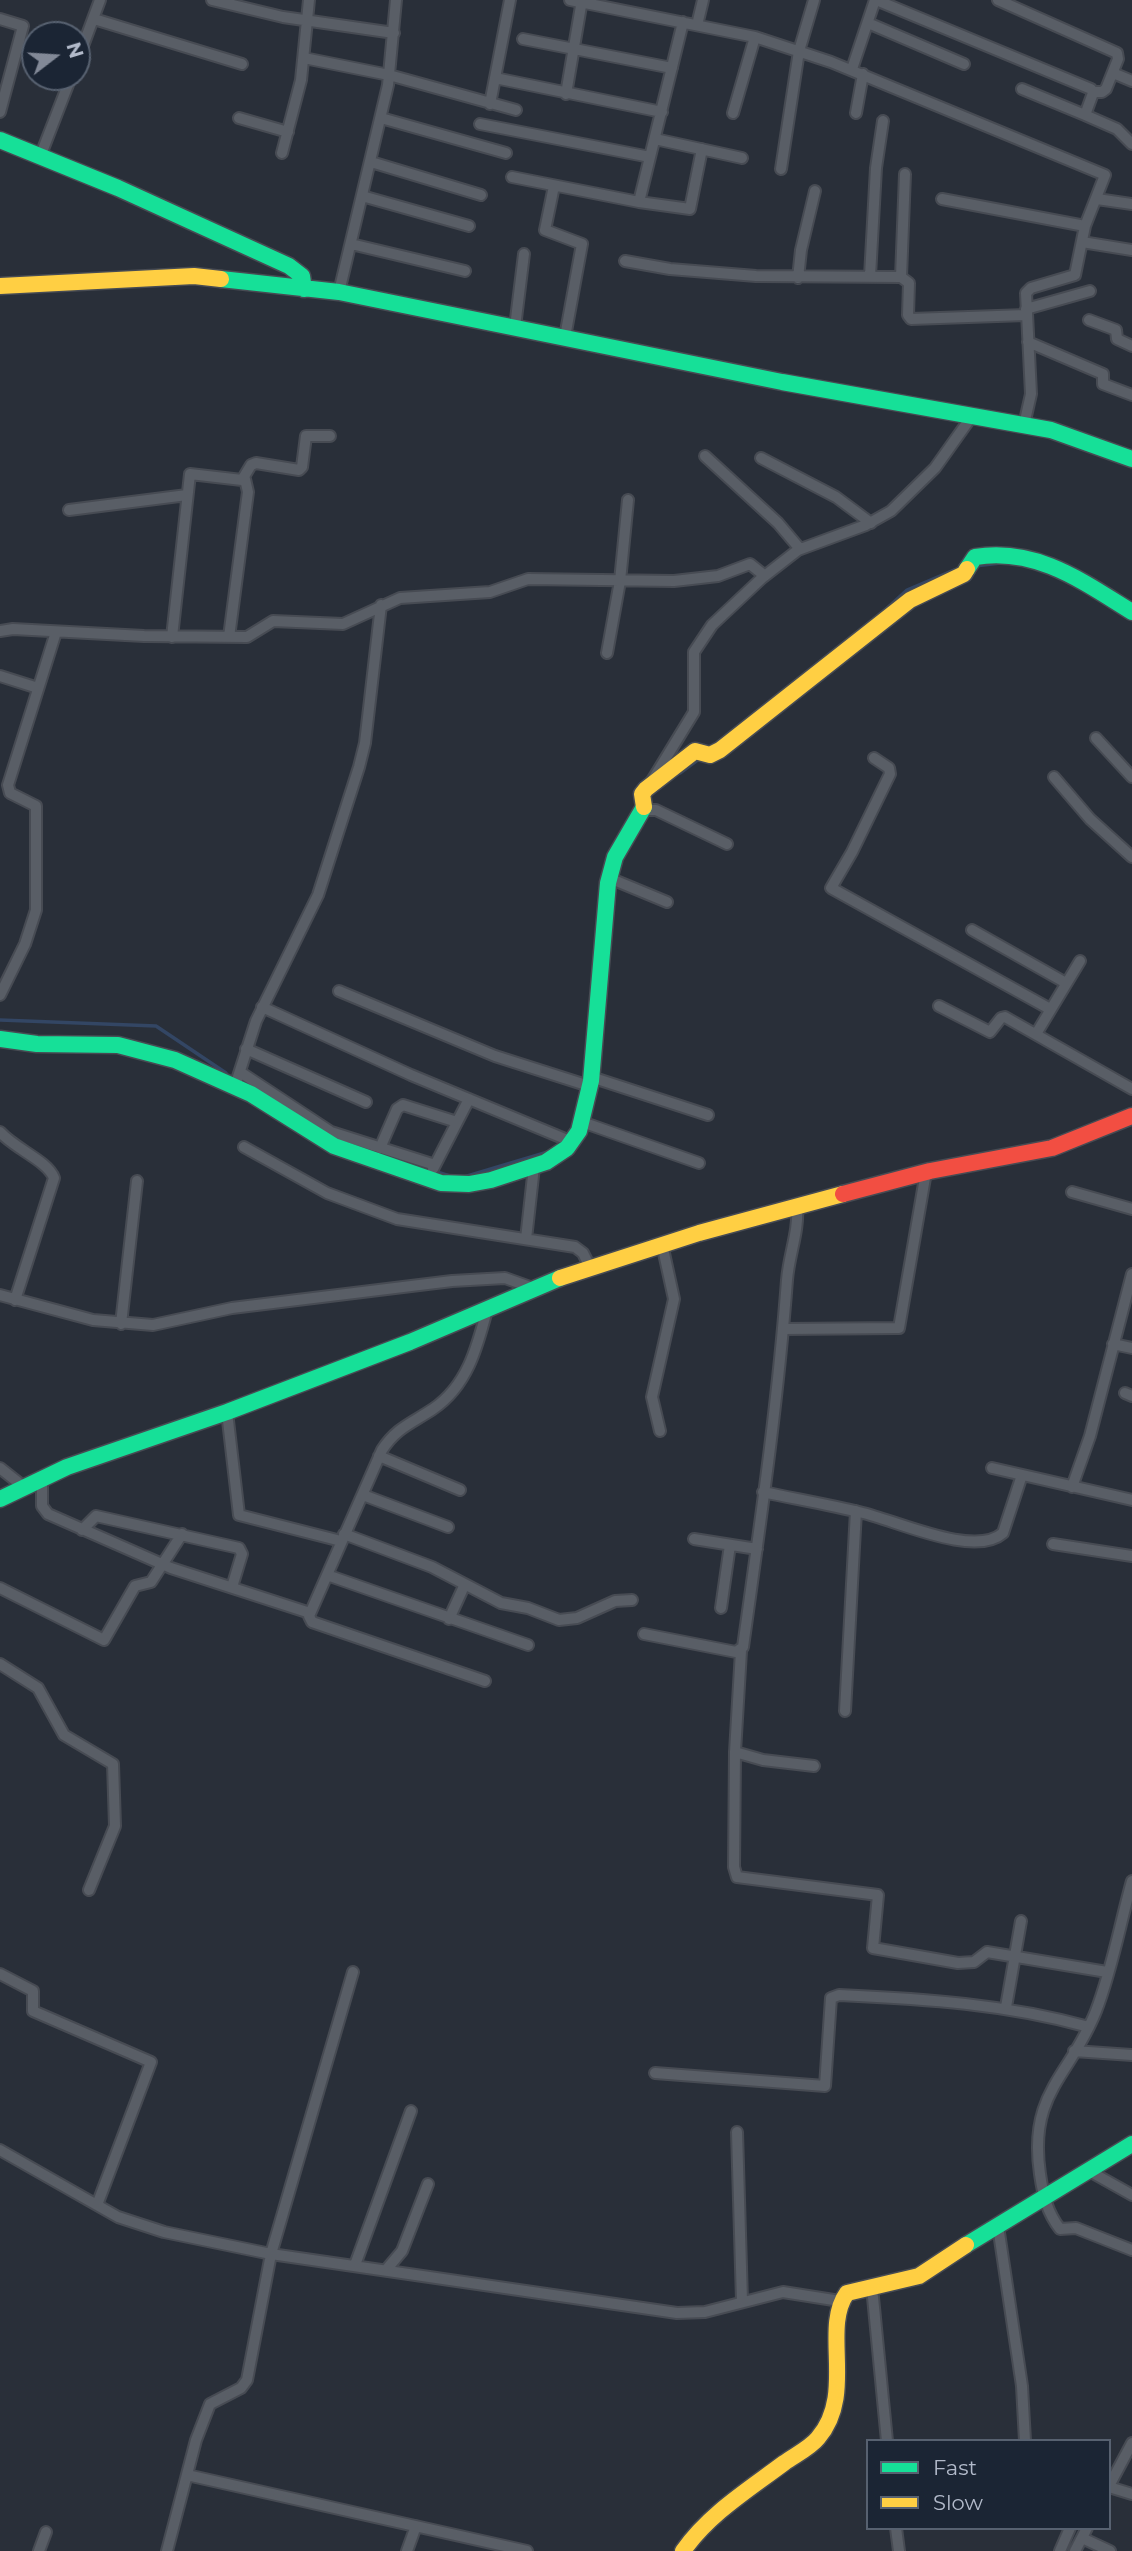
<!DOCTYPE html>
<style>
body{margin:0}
#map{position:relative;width:1132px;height:2551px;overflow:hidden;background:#292f39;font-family:Montserrat,sans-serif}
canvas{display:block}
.legend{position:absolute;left:866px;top:2439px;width:245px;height:91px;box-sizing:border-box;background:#1b2534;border:2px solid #576170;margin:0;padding:9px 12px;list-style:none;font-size:21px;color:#b2baca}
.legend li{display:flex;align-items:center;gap:14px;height:35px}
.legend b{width:35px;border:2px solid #576170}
.north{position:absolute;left:21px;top:21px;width:70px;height:70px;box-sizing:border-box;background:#1b2534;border:2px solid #576170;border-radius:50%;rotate:73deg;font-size:19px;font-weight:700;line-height:28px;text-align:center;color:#b2baca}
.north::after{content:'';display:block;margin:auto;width:24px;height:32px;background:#828997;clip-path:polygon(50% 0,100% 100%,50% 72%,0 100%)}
</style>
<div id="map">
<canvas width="1132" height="2551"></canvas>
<ul class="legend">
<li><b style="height:9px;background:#16e098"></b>Fast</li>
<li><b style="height:9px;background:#ffcf43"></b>Slow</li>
</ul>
<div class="north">N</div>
</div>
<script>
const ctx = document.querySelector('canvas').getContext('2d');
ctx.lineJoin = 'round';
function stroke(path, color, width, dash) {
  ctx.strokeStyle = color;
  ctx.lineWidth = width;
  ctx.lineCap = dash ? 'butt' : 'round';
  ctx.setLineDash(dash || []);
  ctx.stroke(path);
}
stroke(new Path2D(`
 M975 566 1009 562 1026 564
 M885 610 907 590 954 570
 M680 773 699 759
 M0 1020 156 1026 226 1073
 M401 1161 450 1176
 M464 1177 551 1151`), '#334664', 3.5);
const street = new Path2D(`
 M212 0 283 17 394 33
 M570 0 755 37 831 62 1105 175 1085 226 1075 275 1031 288 1026 293 1031 394 1024 425
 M876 0 1091 89 1093 93 1085 115 1117 129 1132 144
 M998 0 1117 53 1118 59 1106 89 1102 92H1093
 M0 19 23 26 0 112
 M94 19 242 64
 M868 23 964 64
 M697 25 703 0
 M523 39 672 68
 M304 58 389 75 516 110
 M77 62 100 0
 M852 69 875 0
 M1113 73 1132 81
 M495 78 662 112
 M1022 89 1085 115
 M566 94 582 0
 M490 104 510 0
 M733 113 755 37
 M856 113 863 74
 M239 118 288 132
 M381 118 506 153
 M480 124 650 157
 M655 139 742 158
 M282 153 301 80 309 0
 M40 157 71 77
 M371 162 481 195
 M781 169 799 51 814 0
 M512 177 639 202 683 22
 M554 186 545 230 582 244 565 337
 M362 196 469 226
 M942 199 1085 226
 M1097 199 1132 204
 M639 202 690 209 702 149
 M1082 242 1132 250
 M351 244 465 271
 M625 261 670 269 756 276 901 277 909 283 908 315 911 319 1026 315
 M870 276 876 168 883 121
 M901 277 905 174
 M798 278 801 250 815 191
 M339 292 388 85 396 0
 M1026 309 1090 291
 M1089 320 1116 330 1117 339 1132 346
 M515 327 524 254
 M1028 342 1103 374V384L1132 395
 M705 456 778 523 800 549
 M761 458 836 497 871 523
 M69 510 187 495
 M0 631 13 629 144 636 247 637 273 621 343 624 400 598 490 592 528 579 674 581 718 576 750 564 765 576
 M172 637 190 474 242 480 251 465 256 463 299 470 302 467 306 436H330
 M229 637 248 492 245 479
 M607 653 620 581 628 500
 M0 676 38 688
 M1096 738 1132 777
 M874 758 889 768 890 774 852 852 831 888 1050 1009
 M1054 777 1090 819 1132 857
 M650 784 694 712V652L712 625 762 578 798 550 866 525 891 511 935 468 972 416
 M645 810H656L727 844
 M609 878 667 902
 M972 930 1066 983
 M339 991 495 1056 586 1085
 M0 995 25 944 36 910V806L10 793 8 785 56 632
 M939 1006 990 1032 1001 1018 1005 1017 1132 1089
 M262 1007 411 1075 570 1141
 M1036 1034 1080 961
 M246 1049 366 1102
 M240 1072 331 1132 435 1165
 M591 1077 708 1115
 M236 1083 256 1021 318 895 359 767 365 743 381 605
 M582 1122 699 1163
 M0 1132C15 1149 48 1161 54 1178L15 1300
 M244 1147 327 1193 397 1219 575 1247 583 1253 590 1267
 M380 1148 397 1109 403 1105 457 1122
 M433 1169 469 1099
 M1072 1192 1132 1209
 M526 1239 534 1167
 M0 1295 93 1320 153 1325 232 1308 452 1281 505 1278 533 1288
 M121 1324 137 1181
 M784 1329 899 1328 926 1172
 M1113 1344 1132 1348
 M1125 1393 1132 1396
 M227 1412 239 1515 341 1541
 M660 1431 652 1397 674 1299 662 1244
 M379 1456 460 1490
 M0 1468 24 1487
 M992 1468 1132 1500
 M42 1478V1506L48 1514 171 1568 310 1613
 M1072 1487 1090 1436 1132 1274
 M763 1492C796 1499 830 1505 863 1513 897 1521 975 1558 1003 1533L1022 1475
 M363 1495 448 1527
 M82 1530 96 1516 239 1548 242 1554 232 1587
 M344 1534 432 1567 501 1603 528 1608 559 1620 577 1618 615 1601 632 1600
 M694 1539 757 1549
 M1053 1544 1132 1556
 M327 1575 528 1645
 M0 1588 104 1640 135 1586 151 1582 182 1534
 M721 1608 730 1545
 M449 1619 465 1584
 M644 1634 736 1652 743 1647C760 1525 778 1402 787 1280 789 1254 799 1232 797 1206
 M741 1651 735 1752 734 1867 737 1877 878 1895 873 1948 958 1963 974 1962 987 1952 1107 1972
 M0 1664 38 1688 64 1735 113 1764 115 1826 89 1890
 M485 1681 312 1622 309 1616 382 1450C396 1428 412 1423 433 1409 467 1386 477 1348 487 1310
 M845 1711 856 1511
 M735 1752 763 1760 814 1766
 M1132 1881C1120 1924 1112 1970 1096 2011 1070 2077 1028 2092 1040 2174 1043 2195 1047 2212 1060 2229L1076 2228 1132 2250
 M0 1974 33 1991V2011L151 2062 97 2205
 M1006 2007 1021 1921
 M1074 2051 1132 2055
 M655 2073 825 2086 831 1998 839 1995C925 1999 1006 2004 1089 2027
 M737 2132 742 2301
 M0 2150 118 2217 164 2232 271 2254 677 2313 705 2312 783 2292 840 2301
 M1091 2172 1132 2195
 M998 2226 1022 2386 1025 2441
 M355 2265 411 2111
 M386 2270 402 2251 428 2184
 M872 2287 887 2441
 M187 2475 527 2551
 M1109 2486 1132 2443
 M1109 2487 1132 2494
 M896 2528 899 2551
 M1082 2538 1110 2551
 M39 2551 46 2532
 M167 2551 196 2440 210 2404 241 2388 247 2380 271 2254 353 1972
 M407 2551 416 2526
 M1060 2551 1070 2528
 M1075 2551 1087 2528`);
const fast = new Path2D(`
 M0 140 118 188 289 266 302 276 304 289
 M221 279 339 292 782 382 1051 430 1132 459
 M967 569 975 557C1036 547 1082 581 1132 612
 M0 1039 37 1044 118 1045 175 1060 251 1094 334 1146 441 1183 469 1184 491 1180 546 1162 567 1148 579 1131 591 1081 608 883 615 857 644 807
 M0 1499 67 1467 227 1412 410 1342 560 1278
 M966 2245 1132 2144`);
const slow = new Path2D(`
 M0 286 194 276 221 279
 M644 807 642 794 646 789 695 751 710 755 720 750 910 600 964 574 967 569
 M560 1278 699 1233 843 1194
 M683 2551C709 2514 748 2490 784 2463 795 2455 810 2448 818 2438 856 2394 821 2329 847 2293L919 2276 966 2245`);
const jam = new Path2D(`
 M843 1194 930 1171 1052 1148 1132 1116`);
stroke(street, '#474b53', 14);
stroke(fast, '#474b53', 19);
stroke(slow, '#474b53', 19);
stroke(jam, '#474b53', 19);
stroke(street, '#595e66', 10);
stroke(fast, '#16e098', 16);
stroke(slow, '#ffcf43', 16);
stroke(jam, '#f24e42', 16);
</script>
